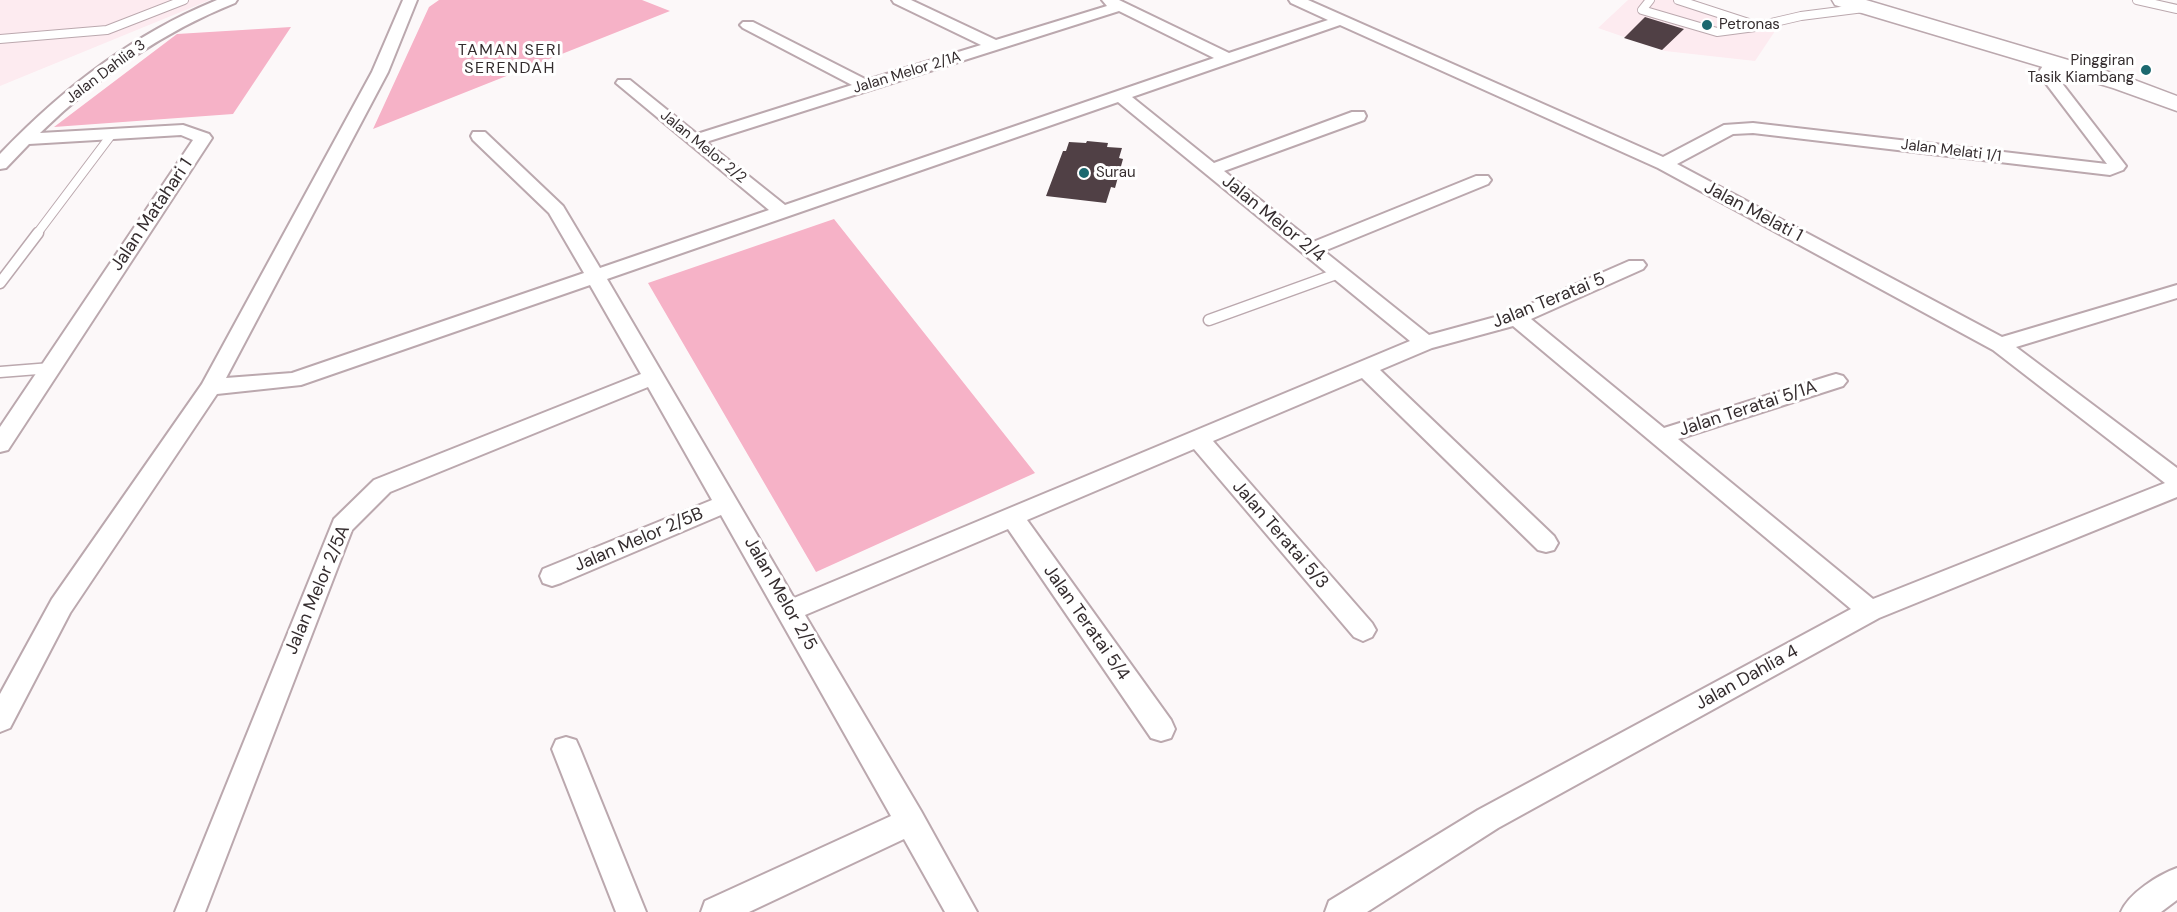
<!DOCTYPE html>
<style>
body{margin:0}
canvas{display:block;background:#fcf8f9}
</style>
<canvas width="2177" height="912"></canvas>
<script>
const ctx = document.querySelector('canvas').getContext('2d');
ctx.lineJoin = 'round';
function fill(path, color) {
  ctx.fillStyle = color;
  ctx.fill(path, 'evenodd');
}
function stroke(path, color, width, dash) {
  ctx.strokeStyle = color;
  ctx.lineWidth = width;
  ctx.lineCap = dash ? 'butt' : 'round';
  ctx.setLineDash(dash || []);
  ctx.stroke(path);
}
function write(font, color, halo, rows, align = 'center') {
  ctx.font = font + ' "DM Sans",sans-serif';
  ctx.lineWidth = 6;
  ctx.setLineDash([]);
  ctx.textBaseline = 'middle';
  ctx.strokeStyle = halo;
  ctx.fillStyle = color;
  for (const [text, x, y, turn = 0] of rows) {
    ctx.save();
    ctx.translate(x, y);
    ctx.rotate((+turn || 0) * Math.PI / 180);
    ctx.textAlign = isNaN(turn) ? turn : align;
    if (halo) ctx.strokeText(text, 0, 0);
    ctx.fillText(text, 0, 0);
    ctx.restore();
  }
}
fill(new Path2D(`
 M0 0H210L0 86Z
 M1628 0H1685L1775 31 1755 61 1665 51 1598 28Z`), '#fdebf0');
fill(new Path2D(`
 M439 0H642L670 11 373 129 429 7Z
 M291 27 233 114 54 127 177 34Z
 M834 219 1035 473 816 572 648 283Z`), '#f6b2c7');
fill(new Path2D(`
 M1645 17 1684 29 1662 50 1624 38Z
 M1087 141 1108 143 1107 147 1122 148 1119 158 1123 159 1115 188 1111 187 1106 203 1046 196 1063 151H1066L1069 142 1086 143Z`), '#504045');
const serviceFar1 = new Path2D(`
 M1650 0 1642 10 1717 32 1755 27
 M1678 0 1758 26 1801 16 1864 8
 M2137 0 2177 9
 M0 39 107 30 184 0
 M36 235 112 134`);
const service = new Path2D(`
 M0 283 38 233
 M1209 320 1339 273
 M0 372 51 368`);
const minor = new Path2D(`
 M217 0H237L235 3C160 33 98 77 40 133L183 125 209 134 212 138 8 450 0 452V427L193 140 181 135 29 144 6 168 0 169V154C61 90 133 34 217 0Z
 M403 0H417L388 72 226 378 292 373 584 273 549 213 473 140 471 136 473 132H485L563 206 600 268 769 210 616 83 618 80H630L697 134 852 85 743 28 740 25 743 22H753L867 80 981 45 894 3 892 0H911L996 40 1107 6 1102 0H1119L1229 53 1328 20 1291 3 1289 0H1308L1663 157 1724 125 1753 123 2107 164 2038 73 2047 60H2059L2061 63 2054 73 2126 166 2123 170 2110 175 1753 133 1733 134 1677 164 2002 337 2177 285V298L2016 347 2177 468V497L1879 618 1498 828 1367 912H1325L1329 901 1478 810 1851 609 1513 326 1432 348 1380 370 1554 536 1558 543 1554 550 1546 552 1538 550 1362 378 1213 441 1372 623 1376 630 1372 637 1363 641 1354 637 1194 449 1027 520 1171 720 1175 729 1171 738 1161 741 1151 738 1008 529 805 615 921 811 977 912H945L904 839 749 912H701L705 901 891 816 721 515 561 583 552 586 543 583 540 576 543 569 712 500 648 387 390 492 352 530 205 912H175L334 519 374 480 641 374 590 285 301 385 217 394 70 613 10 728 0 732V694L52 599 202 384 372 72ZM1119 11 1214 58 785 205 706 142ZM1340 25 1658 168 1993 350 2165 483 1873 599 1678 439 1843 386 1847 381 1843 376 1836 374 1829 376 1664 428 1531 319 1643 269 1646 265 1643 261H1629L1510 313 1429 335 1324 251 1488 184 1491 180 1488 176H1476L1313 242 1224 171 1364 120 1366 116 1364 112H1352L1214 163 1132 97ZM1118 102 1410 341 794 598 607 279Z
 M566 737 576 740 580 749 646 912H616L552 749 556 740Z
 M2177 868V900L2161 912H2121C2129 893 2158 875 2177 868Z`);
const primary = new Path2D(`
 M1832 0H1866L2129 78 2177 96V111L2113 88 1835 5Z`);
stroke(serviceFar1, '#bba8ae', 10);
stroke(service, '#bba8ae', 13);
stroke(minor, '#bba8ae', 4);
stroke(primary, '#bba8ae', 3);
stroke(serviceFar1, '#fff', 8);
stroke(service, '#fff', 10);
fill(minor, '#fff');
fill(primary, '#fff');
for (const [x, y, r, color] of [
 [1707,25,6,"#1c686f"],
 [2146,70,6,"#1c686f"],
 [1084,173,6,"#1c686f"]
]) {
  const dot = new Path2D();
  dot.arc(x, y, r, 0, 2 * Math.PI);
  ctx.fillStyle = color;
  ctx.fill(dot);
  stroke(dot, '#fff', 2);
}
write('15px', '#342c2e', '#fff', [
 ["Petronas",1719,25],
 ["Pinggiran",2134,61,"right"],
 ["Tasik Kiambang",2134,78,"right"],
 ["Surau",1096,173]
], 'left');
write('15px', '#342c2e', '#fff', [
 ["Jalan Dahlia 3",106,72,-37],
 ["Jalan Melor 2/1A",907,73,-17],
 ["Jalan Melor 2/2",703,147,39],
 ["Jalan Melati 1/1",1951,151,7]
]);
ctx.letterSpacing = '1.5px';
write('16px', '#342c2e', '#fff', [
 ["TAMAN SERI",510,51],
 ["SERENDAH",510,69]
]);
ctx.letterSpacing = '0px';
write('18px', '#342c2e', '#fff', [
 ["Jalan Melati 1",1753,212,28],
 ["Jalan Matahari 1",152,215,-56],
 ["Jalan Melor 2/4",1273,219,39],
 ["Jalan Teratai 5",1549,301,-22],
 ["Jalan Teratai 5/1A",1748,409,-18],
 ["Jalan Teratai 5/3",1280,535,49],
 ["Jalan Melor 2/5B",639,540,-23],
 ["Jalan Melor 2/5A",318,590,-67],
 ["Jalan Melor 2/5",780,594,60],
 ["Jalan Teratai 5/4",1086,623,55],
 ["Jalan Dahlia 4",1747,678,-29]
]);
</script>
